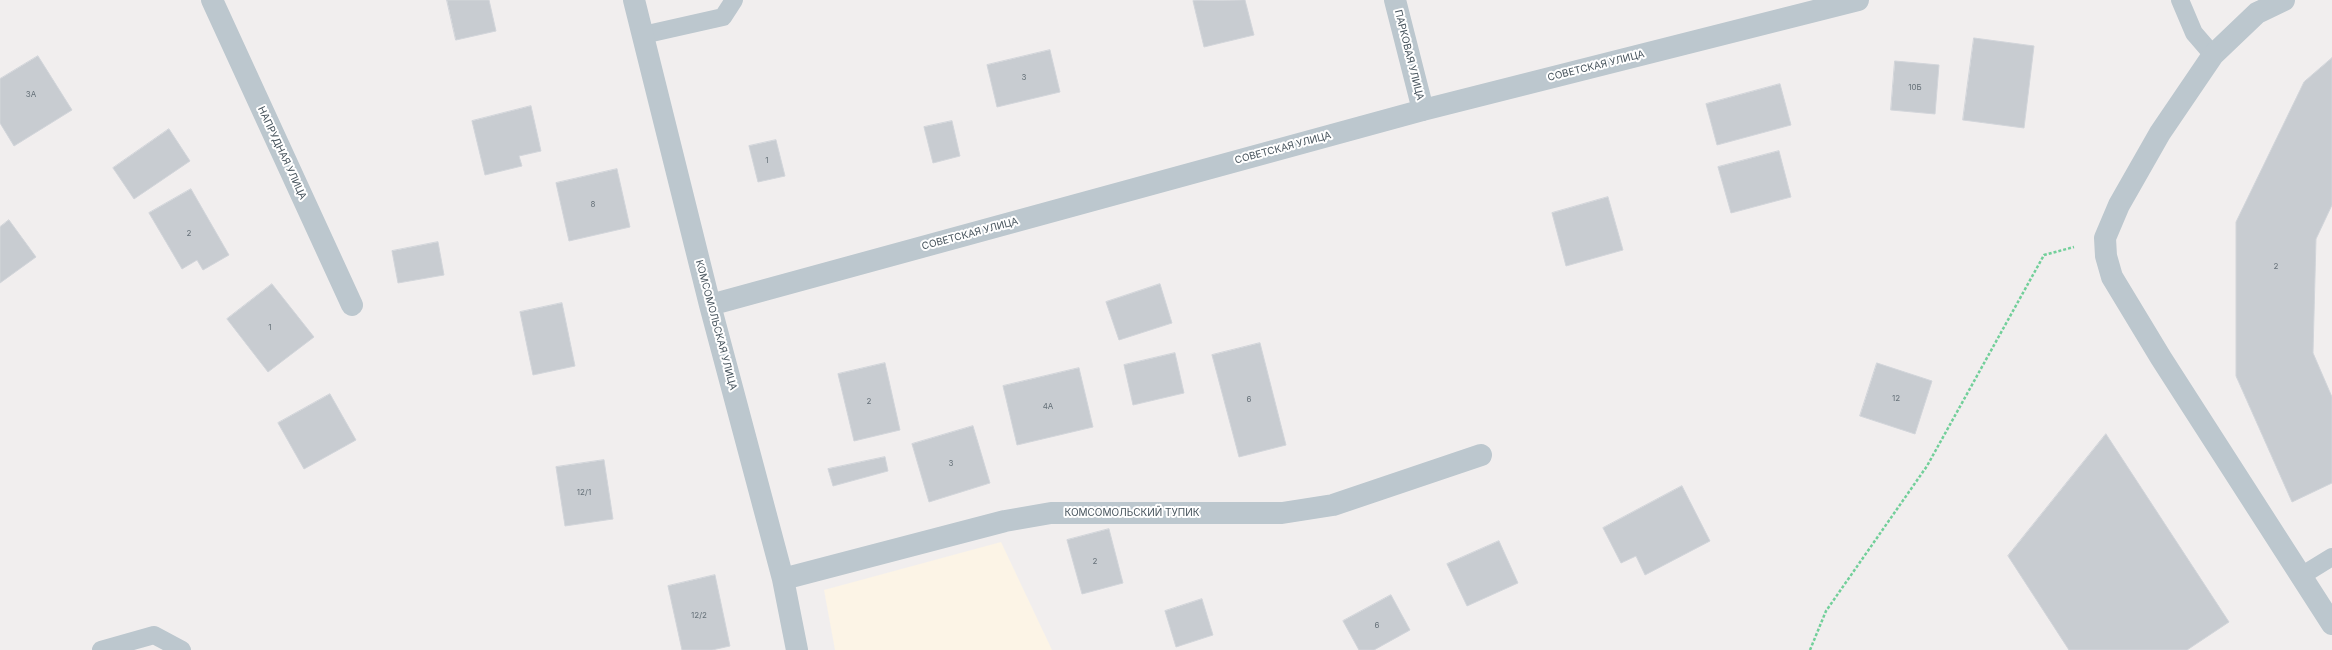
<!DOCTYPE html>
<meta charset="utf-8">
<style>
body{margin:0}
canvas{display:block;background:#f1eeee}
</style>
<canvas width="2332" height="650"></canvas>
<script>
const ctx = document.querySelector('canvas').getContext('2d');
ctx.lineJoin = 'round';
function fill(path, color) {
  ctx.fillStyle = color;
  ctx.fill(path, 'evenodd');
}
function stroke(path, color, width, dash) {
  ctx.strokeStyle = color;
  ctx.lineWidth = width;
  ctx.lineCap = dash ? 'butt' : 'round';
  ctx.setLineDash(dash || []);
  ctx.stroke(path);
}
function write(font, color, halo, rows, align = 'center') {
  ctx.font = font + ' Inter,sans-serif';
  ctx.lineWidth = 4;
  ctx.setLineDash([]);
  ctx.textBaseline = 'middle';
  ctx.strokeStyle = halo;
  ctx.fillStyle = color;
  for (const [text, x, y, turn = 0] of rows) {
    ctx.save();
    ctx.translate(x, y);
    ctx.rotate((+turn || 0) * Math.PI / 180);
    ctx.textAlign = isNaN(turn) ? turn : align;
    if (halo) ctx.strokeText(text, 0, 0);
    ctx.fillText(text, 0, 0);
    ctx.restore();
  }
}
fill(new Path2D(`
 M1001 542 1052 650H835L824 590Z`), '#fcf4e6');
const building = new Path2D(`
 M447 0H489L496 31 456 40Z
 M1245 0 1254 35 1204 47 1193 1Z
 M1974 38 2034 46 2024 128 1963 120Z
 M1050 50 1060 92 997 107 987 65Z
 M38 56 72 110 14 146 0 123V79Z
 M2332 58V205L2316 239 2313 353 2332 397V483L2292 502 2236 376V222L2304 82Z
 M1895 61 1939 65 1935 114 1891 110Z
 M1780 84 1791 125 1717 145 1706 104Z
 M531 106 541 151 519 156 522 166 485 175 472 121Z
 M952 121 960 156 933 163 924 127Z
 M169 129 190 161 134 199 113 168Z
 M776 140 785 176 758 182 749 146Z
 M1779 151 1791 197 1731 213 1718 167Z
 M617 169 630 227 569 241 556 183Z
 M191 189 229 255 203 270 197 260 182 269 149 213Z
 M1608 197 1623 250 1566 266 1552 213Z
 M9 220 36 257 0 283V227Z
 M438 242 444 275 398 283 392 251Z
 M272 284 314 337 268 372 227 319Z
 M1160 284 1172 323 1119 340 1106 302Z
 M562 303 575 366 533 375 520 312Z
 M1260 343 1286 445 1239 457 1212 355Z
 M1175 353 1184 393 1133 405 1124 365Z
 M885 363 900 430 854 441 838 374Z
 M1877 363 1932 381 1915 434 1860 416Z
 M1079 368 1093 427 1017 445 1003 386Z
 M330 394 356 440 304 469 278 423Z
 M973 426 990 483 929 502 912 444Z
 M2106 434 2229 622 2187 650H2069L2008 556Z
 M885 457 888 471 833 486 828 469Z
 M604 460 613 519 565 526 556 467Z
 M1682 486 1710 541 1645 575 1636 556 1621 563 1603 528Z
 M1109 529 1123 583 1082 594 1067 540Z
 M1499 541 1518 583 1467 606 1447 564Z
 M715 575 730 646 712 650H682L668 586Z
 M1391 595 1410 630 1374 650H1359L1343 621Z
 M1202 599 1213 635 1176 647 1165 611Z`);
fill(building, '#c8ccd1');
stroke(building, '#d2d5da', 1);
stroke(new Path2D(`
 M1810 650 1826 611 1927 466 2044 255 2074 247`), '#72cf9a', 2.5, [3, 2]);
stroke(new Path2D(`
 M2180 0 2194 33 2213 55
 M643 35 723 17 734 0
 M2301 576 2332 557
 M101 650 154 635 182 650`), '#bcc7ce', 18);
stroke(new Path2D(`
 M212 0 352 305
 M634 0 710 305 783 579 797 650
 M1395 0 1423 110
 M2284 0 2257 13 2213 55 2160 133 2119 205 2105 238 2106 256 2112 277 2161 358 2332 624
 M710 305 1423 110 1858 0
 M783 579 1005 521 1051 513H1282L1333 505 1481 455`), '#bcc7ce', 22);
write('8px', '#667179', null, [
 ["3",1024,78],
 ["10Б",1915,88],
 ["3А",31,95],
 ["1",767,161],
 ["8",593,205],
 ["2",189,234],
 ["2",2276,267],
 ["1",270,328],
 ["12",1896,399],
 ["6",1249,400],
 ["2",869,402],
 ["4А",1048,407],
 ["3",951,464],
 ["12/1",584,493],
 ["2",1095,562],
 ["12/2",699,616],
 ["6",1377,626]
]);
write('10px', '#46535c', '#fff', [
 ["ПАРКОВАЯ УЛИЦА",1409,55,76],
 ["СОВЕТСКАЯ УЛИЦА",1596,66,-14],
 ["СОВЕТСКАЯ УЛИЦА",1283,148,-15],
 ["НАПРУДНАЯ УЛИЦА",282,153,65],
 ["СОВЕТСКАЯ УЛИЦА",970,234,-15],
 ["КОМСОМОЛЬСКАЯ УЛИЦА",716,325,75],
 ["КОМСОМОЛЬСКИЙ ТУПИК",1132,513]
]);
</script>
